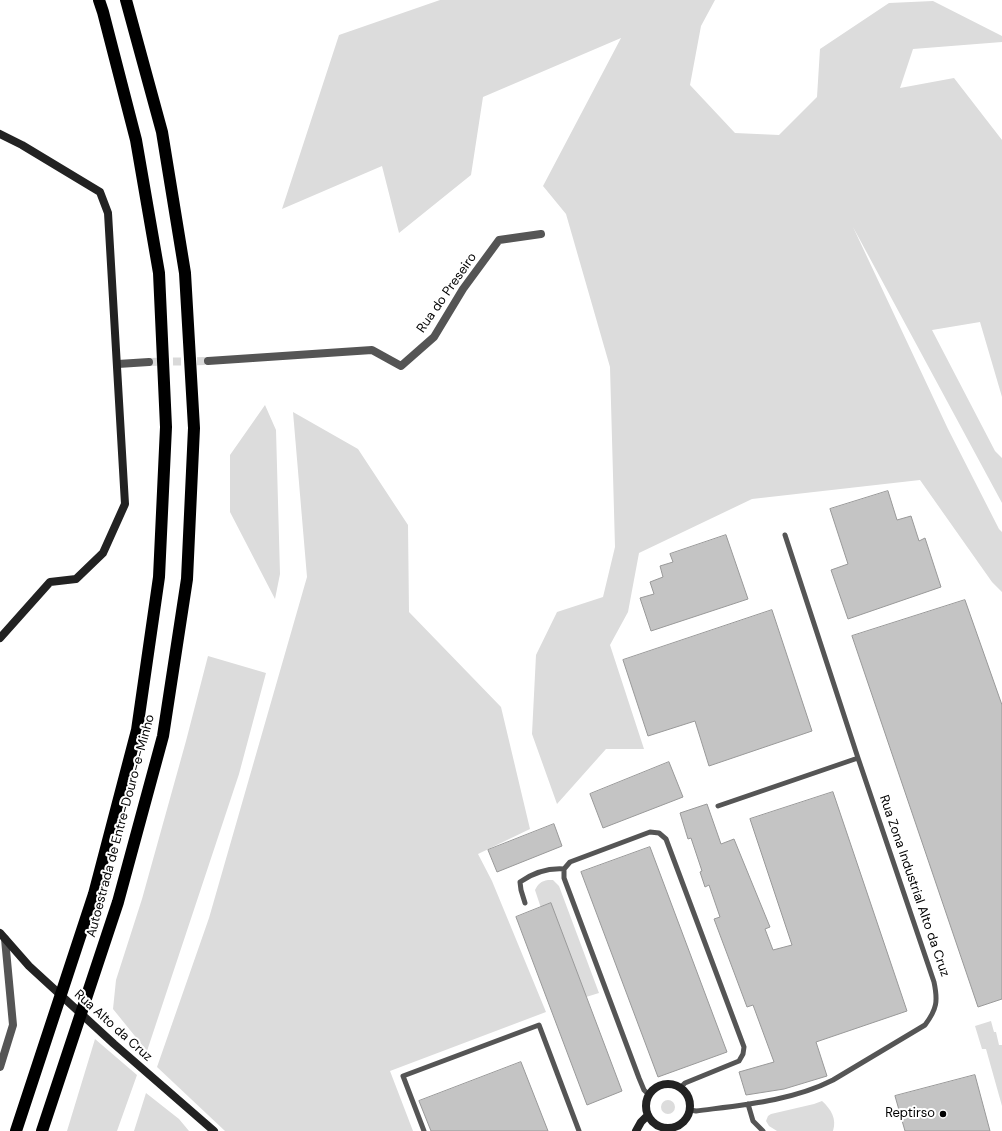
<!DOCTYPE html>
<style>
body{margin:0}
canvas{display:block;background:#fff}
</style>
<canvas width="1002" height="1131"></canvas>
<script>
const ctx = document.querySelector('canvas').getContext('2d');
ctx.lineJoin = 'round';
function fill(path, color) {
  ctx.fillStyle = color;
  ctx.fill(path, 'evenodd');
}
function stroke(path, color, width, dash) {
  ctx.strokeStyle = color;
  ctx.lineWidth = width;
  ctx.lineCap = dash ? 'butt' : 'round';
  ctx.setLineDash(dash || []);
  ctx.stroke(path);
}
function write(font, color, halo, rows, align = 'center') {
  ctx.font = font + ' "DM Sans",sans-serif';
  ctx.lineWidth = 4;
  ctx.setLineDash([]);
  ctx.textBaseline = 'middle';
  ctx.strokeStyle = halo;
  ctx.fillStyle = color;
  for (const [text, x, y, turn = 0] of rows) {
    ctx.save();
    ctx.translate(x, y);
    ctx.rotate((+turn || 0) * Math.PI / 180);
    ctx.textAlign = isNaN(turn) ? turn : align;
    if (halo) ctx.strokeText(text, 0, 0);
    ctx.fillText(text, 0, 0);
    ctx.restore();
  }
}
fill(new Path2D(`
 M440 0H715L701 26 690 85 735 133 779 135 817 97 820 49 889 3 933 1 1002 36V42L913 49 900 88 954 78 1002 140V397L980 322 932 330 995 451 1002 458V503L853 227 948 429 999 529 1002 532V592L992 582 920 480 752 499 639 553 628 612 610 645 644 749H606L557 804 532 734 536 655 557 612 603 597 615 547 610 367 566 214 543 186 621 38 483 97 471 175 399 233 382 166 282 209 339 35Z
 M265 405 276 430 280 574 275 599 230 512V455Z
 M293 412 358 449 408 525 409 612 501 707 530 829 478 854 492 881 546 1012 390 1071 413 1131H225L157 1067 209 918 307 577Z
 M208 656 266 673 239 774 147 1051 113 1009 116 980 142 899 186 741Z
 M548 880H553L559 886 599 993 586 997 551 904 541 908 535 890C538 884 541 881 548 880Z
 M991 1021 994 1032H996L999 1045H1002V1106L986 1049H982L975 1026Z
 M95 1039 137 1075 117 1131H67Z
 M146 1093 179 1119 189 1131H134Z
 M661 1107a7 7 0 1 1 14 0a7 7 0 1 1-14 0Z
 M822 1101C831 1109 837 1119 833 1131H777L769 1126 766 1121 768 1116 771 1114 814 1104Z`), '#dcdcdc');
const building = new Path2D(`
 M888 491 897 520 911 516 919 541 925 538 941 587 848 619 831 570 848 564 830 509Z
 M726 535 748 599 651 631 640 598 654 594 650 582 663 577 660 566 673 562 670 554Z
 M965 600 1002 705V999L978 1007 852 636Z
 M772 610 812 731 709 766 695 721 648 736 623 660Z
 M669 762 683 797 603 828 590 794Z
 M833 792 907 1011 816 1042 827 1076 784 1089 746 1095 739 1072 774 1062 753 1005 747 1007 714 919 720 917 709 885 705 887 700 872 702 871 691 838 688 839 680 813 707 804 721 844 734 839 770 927 765 929 773 950 792 945 750 819Z
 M554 824 562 846 497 872 488 850Z
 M650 847 727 1052 658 1077 581 872Z
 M551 903 622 1091 587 1105 516 917Z
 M521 1062 548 1131H431L419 1101Z
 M975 1075 990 1131H905L895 1096Z`);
fill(building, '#c4c4c4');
stroke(building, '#999', 1);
stroke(new Path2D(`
 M149 362 208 361`), '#d9d9d9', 8, [8, 4]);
stroke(new Path2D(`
 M718 806 858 758
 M525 903 521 890 520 882C533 873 549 868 564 869
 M649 1095 644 1090 639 1078 564 878V869L570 862 650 832 659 833 666 839 744 1047 743 1054 739 1061 685 1083 680 1088
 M748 1104 753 1121 763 1131
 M690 1110 696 1111C742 1105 792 1101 833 1080L925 1025C937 1009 938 1001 934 982L858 758 785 535
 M424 1131 403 1076 539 1025 579 1131`), '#555', 5);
stroke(new Path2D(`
 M208 361 372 350 401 366 434 337 463 289 499 240 541 234
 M118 364 149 362
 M0 1067 13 1025 5 939`), '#555', 8);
stroke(new Path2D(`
 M0 134 22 145 100 192 108 213 125 504 103 553 76 579 50 582 0 638
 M0 933 29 966 114 1044 214 1131
 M646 1106a22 22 0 1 1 44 0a22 22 0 1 1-44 0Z
 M636 1131 641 1122 648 1115`), '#222', 8);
stroke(new Path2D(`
 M16 1131 94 894 137 730 159 577 166 427 159 273 136 140 103 12 99 0
 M42 1131 118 902 163 736 187 579 194 428 185 273 162 132 126 0`), '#000', 12);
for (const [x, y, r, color] of [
 [943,1114,4,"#000"]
]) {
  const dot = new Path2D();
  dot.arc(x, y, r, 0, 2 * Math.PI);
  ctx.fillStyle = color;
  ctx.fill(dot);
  stroke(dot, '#fff', 1.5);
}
write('13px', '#000', '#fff', [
 ["Rua do Preseiro",447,293,-55],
 ["Autoestrada de Entre-Douro-e-Minho",121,826,-75],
 ["Rua Zona Industrial Alto da Cruz",914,886,71],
 ["Rua Alto da Cruz",113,1026,42]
]);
write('13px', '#000', '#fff', [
 ["Reptirso",935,1114]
], 'right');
</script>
